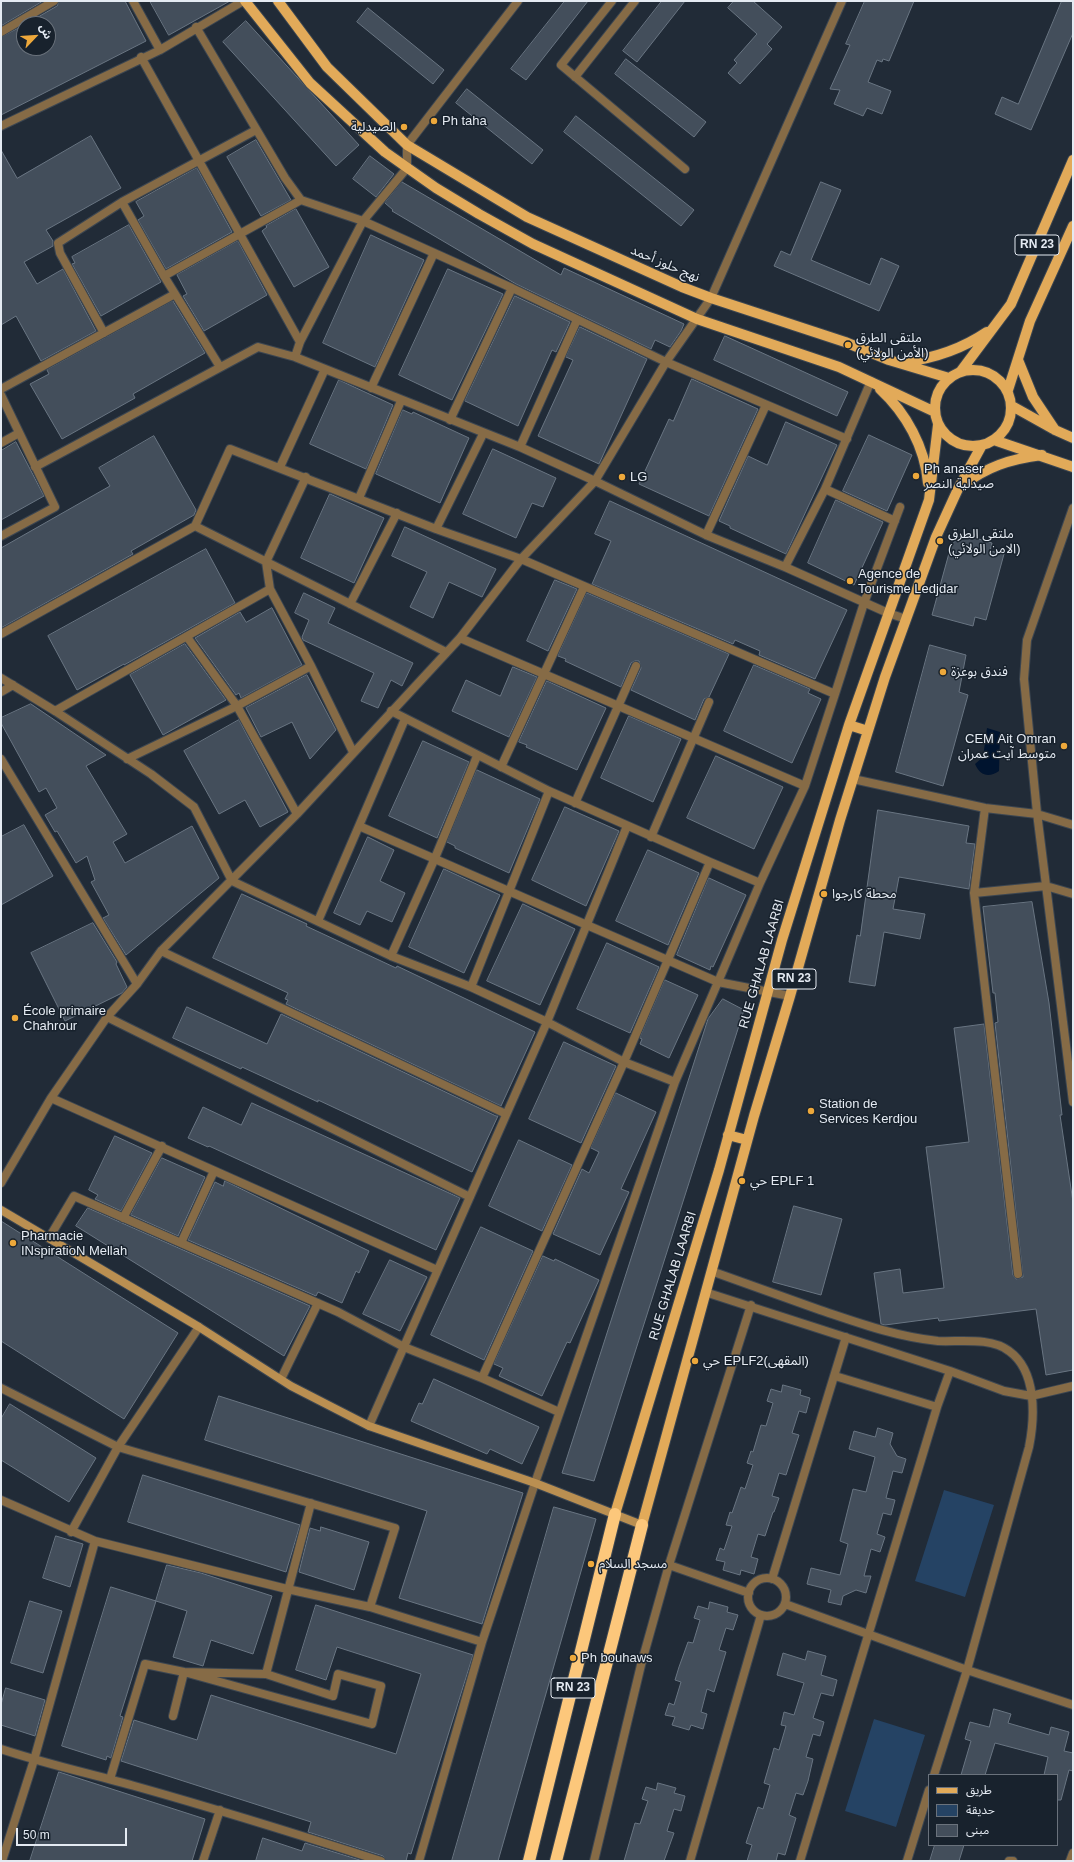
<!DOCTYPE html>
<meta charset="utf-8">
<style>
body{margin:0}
#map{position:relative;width:1074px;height:1862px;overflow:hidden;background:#212b37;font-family:Arial,"Noto Sans Arabic",sans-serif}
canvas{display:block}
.frame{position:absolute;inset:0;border:2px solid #e4eaf2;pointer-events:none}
.legend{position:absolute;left:928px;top:1774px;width:130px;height:72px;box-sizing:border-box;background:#18222d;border:1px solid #6a727c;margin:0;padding:5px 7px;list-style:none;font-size:12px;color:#e4eaf2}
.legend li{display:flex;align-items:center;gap:8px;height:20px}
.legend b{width:20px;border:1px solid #6a727c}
.north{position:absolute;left:16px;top:16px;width:40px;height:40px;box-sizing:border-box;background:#18222d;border:1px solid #6a727c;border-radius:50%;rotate:65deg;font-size:11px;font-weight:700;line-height:16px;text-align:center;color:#e4eaf2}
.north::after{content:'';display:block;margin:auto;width:14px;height:18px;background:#eda83b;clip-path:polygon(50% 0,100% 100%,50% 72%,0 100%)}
.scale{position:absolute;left:16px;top:1828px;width:111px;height:18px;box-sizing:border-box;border:2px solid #e4eaf2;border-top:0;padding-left:5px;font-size:12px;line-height:14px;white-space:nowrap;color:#e4eaf2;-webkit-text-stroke:3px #18222d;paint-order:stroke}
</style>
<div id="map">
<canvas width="1074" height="1862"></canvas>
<div class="frame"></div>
<ul class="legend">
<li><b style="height:5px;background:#e2aa59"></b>طريق</li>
<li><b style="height:11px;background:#254364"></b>حديقة</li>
<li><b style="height:11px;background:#434e5b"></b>مبنى</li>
</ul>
<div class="north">ش</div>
<div class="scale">50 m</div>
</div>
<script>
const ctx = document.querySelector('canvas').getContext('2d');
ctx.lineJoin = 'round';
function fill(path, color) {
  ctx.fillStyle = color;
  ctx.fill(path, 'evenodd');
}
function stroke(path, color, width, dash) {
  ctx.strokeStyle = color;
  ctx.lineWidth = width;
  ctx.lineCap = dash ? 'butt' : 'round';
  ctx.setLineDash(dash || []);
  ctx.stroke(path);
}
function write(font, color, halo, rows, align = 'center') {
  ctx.font = font + ' Arial,"Noto Sans Arabic",sans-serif';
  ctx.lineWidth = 3;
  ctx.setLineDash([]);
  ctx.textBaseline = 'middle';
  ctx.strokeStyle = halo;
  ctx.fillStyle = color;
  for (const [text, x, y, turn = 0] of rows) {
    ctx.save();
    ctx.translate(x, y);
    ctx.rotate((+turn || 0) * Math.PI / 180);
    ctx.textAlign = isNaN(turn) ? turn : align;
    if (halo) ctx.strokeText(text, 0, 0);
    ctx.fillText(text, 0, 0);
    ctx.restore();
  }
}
fill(new Path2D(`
 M944 1490 994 1505 965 1597 915 1581Z
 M874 1719 925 1735 896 1827 845 1811Z`), '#254364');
fill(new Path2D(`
 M987 728 1000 732 999 771C989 778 980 776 975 764L983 757Z`), '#00142f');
const building = new Path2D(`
 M1 1H43L1 26Z
 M59 1H125L146 41 1 115V37L24 25V48H48V24H26L57 6Z
 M150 1H230L169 35Z
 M565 1H588L526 80 511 69Z
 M662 1H685L637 62 623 51Z
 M734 1H753L782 27 767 44 772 49 740 84 728 73 737 63 734 60 757 34 728 8Z
 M865 1H914L889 61 883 59 882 62 877 60 868 82 891 91 882 114 867 108 863 116 834 104 840 90 830 89 850 45 846 44Z
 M1062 1H1073V33L1031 130 995 114 1002 97 1018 104Z
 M368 8 444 70 433 84 357 22Z
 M246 21 359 145 336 166 223 42Z
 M626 59 706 122 694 137 615 74Z
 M467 89 543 150 532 164 456 103Z
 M576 116 694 210 681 226 564 132Z
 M91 136 121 188 46 230 53 241V246L24 262 37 284 63 269 96 331 41 361 16 316 1 325V150L17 178Z
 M256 140 291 200 261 216 227 157Z
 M370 156 394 174 376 197 353 179Z
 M197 168 232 232 166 269 138 220 144 216 136 202Z
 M402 182 561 275 564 268 684 324 681 331 670 347 655 340 651 349 516 284 392 211 393 210 385 203Z
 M821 182 841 190 811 260 870 285 881 258 899 266 879 311 774 266 781 251 790 255Z
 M296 209 329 267 294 287 262 231 267 227 266 226Z
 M129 225 161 282 101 316 72 264 75 263 72 257Z
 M371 235 424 260 375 367 323 343Z
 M238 241 267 295 204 331 183 296 187 294 177 275Z
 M448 269 503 294 452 400 399 375Z
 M515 296 570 322 556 352 552 350 518 426 465 401Z
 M173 301 205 353 133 394 135 398 62 439 30 384 49 374 47 370Z
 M580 327 647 359 599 464 538 436 573 360 566 357Z
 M725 336 848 392 837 416 714 360Z
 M692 379 758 409 709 516 639 484 669 419 673 421Z
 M339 380 393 405 366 469 310 444Z
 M403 410 412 414 413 412 469 438 440 503 376 474Z
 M786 422 837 445 786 554 730 528V526L719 521 748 456 767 465Z
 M869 435 912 455 887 511 843 491Z
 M154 436 196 510 194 515 131 551 133 554 1 628V548L110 486 99 468Z
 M16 442 44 496 1 520V451Z
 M493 449 556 478 543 507 532 503 516 538 463 514Z
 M330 494 384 518 354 583 301 558Z
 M836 500 883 522 854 585 808 563Z
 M610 501 847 610 815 679 759 655 760 651 735 640 733 644 592 584 611 541 595 534Z
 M405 527 496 569 482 597 449 582 433 618 410 607 427 572 392 556Z
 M962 534 992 543 990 551 1004 554 986 620 975 617 973 626 932 615 951 546Z
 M206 549 235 603 124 665V664L77 690 48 636Z
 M555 580 577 589 548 651 527 641Z
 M304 593 335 608 328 623 413 663 402 686 391 680 378 708 361 701 374 673 303 640 302 637 309 620 295 613Z
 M587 593 729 654 709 697 704 699 695 720 631 690 641 668 639 661H635L631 663 621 687 565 661 566 659 558 656Z
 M272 608 302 665 241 698 239 693 236 695 195 638 240 612 246 622Z
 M185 644 226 700 163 735 130 675Z
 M930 645 966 655 959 692 968 695 943 786 896 772Z
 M754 665 810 689 808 693 821 699 792 763 724 731Z
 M513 667 537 677 509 737 452 711 466 680 500 696Z
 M307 675 336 730 310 759 292 722 261 737 246 708Z
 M547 681 606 708 577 770 526 747 527 745 519 742Z
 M31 704 106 755 86 766 127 834 113 842 125 863 192 826 219 878 126 955 103 918 109 915 91 882 95 880 87 856 76 863 57 831 55 832 45 815 57 808 46 788 39 792 1 723V718Z
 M629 716 681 739 653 802 601 778Z
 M239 720 288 812 260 827 245 800 219 814 184 751Z
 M423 741 469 762 437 838 389 816Z
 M716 756 783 787 754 849 687 818Z
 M477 770 540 799 509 873 455 848V846L447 842Z
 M565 807 619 831 586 906 532 880Z
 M878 810 969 826 966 843 975 844 969 889 899 877 893 909 925 914 920 939 884 932 875 986 849 982 857 935 860 936Z
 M24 825 53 876 1 905V837Z
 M368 837 394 850 380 881 405 893 392 922 367 911 360 925 334 913Z
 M648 850 699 873 668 945 616 921Z
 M444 869 500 895 464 973 409 947Z
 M709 878 746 895 713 967 711 966 710 970 677 955Z
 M242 894 307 924 306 926 396 968 397 966 535 1032 501 1106 286 1004 288 1000 285 999 288 993 213 958Z
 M1032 902 1049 1003 1062 1115H1060L1073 1202V1370L1046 1375 1036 1309 939 1321 938 1318 885 1325 881 1324 874 1273 900 1269 903 1293 944 1288 926 1147 969 1142 954 1028 984 1024 1013 1275 1016 1279 1023 1277 995 1023 998 1022 995 993H993L983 907Z
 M523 904 575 929 540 1005 487 981Z
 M93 923 117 962 116 964 127 987 122 993 65 1021 31 953Z
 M607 943 659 967 630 1033 577 1009Z
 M665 980 698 995 669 1058 640 1044 642 1039 640 1038Z
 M723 999 744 1010 594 1481 562 1473 708 1019Z
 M187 1007 267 1044 281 1014 496 1116H498L472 1172 318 1100V1102L242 1067 241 1069 173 1038Z
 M564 1042 616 1066 581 1143 529 1119Z
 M616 1093 656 1112 621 1189 629 1192 600 1255 553 1234 582 1169 589 1173 599 1152 591 1148Z
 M252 1103 460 1198 436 1250 209 1146 208 1147 188 1138 203 1107 241 1125Z
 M115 1136 152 1153 121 1211 95 1199 98 1195 89 1190Z
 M519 1140 572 1165 542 1231 489 1206Z
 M162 1158 205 1177 178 1236 131 1215Z
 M225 1181 369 1251 359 1273 356 1271 342 1303 318 1292 316 1296 188 1240 215 1182 223 1186Z
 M794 1206 842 1219 821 1295 773 1282Z
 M88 1208 310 1306 284 1356 76 1226Z
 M1 1221 178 1333 124 1419 1 1341Z
 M481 1227 533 1251 484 1360 431 1335Z
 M543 1256 554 1261 555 1259 599 1280 570 1343 567 1342 542 1396 499 1376 503 1368 494 1364Z
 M390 1260 427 1277 400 1331 363 1314Z
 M434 1379 539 1427 522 1464 490 1449 487 1454 411 1421 419 1403 422 1404Z
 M783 1385 801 1390 800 1395 810 1398 806 1413 799 1411 792 1433 799 1435 786 1475 779 1473 772 1496 779 1498 774 1512H773L765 1536 758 1534 751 1557 758 1559 754 1574 741 1570 740 1575 723 1570 725 1562 716 1560 720 1548 724 1550 732 1526 726 1525 730 1512 732 1513 741 1487 745 1489 753 1465 747 1463 751 1451 753 1452 761 1425 766 1426 773 1403 767 1401 771 1389 781 1392Z
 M219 1396 523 1493 482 1624 399 1598 427 1511 205 1440Z
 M10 1404 96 1458 69 1502 1 1460V1419Z
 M878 1428 893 1433 890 1444 897 1456 906 1459 902 1473 893 1471 886 1498 895 1500 891 1515 883 1513 877 1534 885 1537 880 1552 871 1549 864 1576H871L866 1593 856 1590 843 1596 841 1605 828 1602 831 1590 807 1584 811 1568 840 1575 848 1544 840 1541 853 1489 866 1492 875 1457 849 1449 854 1431 875 1437Z
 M143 1475 300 1525 286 1572 128 1522Z
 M554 1507 596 1519 498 1861H452Z
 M321 1527 369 1542 354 1590 299 1572 310 1528 320 1531Z
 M56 1536 83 1544 70 1587 43 1578Z
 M167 1565 201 1573 272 1596 253 1654 211 1640 203 1666 173 1657 187 1611 156 1601Z
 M111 1587 156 1601 120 1716 123 1717 111 1758 107 1756 106 1760 62 1746Z
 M30 1601 62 1611 43 1673 11 1663Z
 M710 1602 728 1607 727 1612 738 1615 733 1630 726 1628 719 1650 726 1652 714 1692 707 1689 701 1712 707 1714 703 1729 691 1725 689 1730 672 1725 675 1717 665 1715 669 1703 674 1705 681 1682 675 1680 679 1667 688 1642 693 1643 700 1620 694 1618 698 1606 708 1609Z
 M316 1605 473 1655 411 1854 408 1853 406 1861H386L383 1856 308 1832 311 1822 121 1761 134 1720 197 1740 211 1695 396 1754 421 1674 337 1647 326 1680 296 1670Z
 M808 1651 826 1656 821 1675 837 1680 833 1696 821 1693 813 1718 824 1722 820 1736 813 1734 806 1757 813 1759 808 1781 803 1795 796 1793 789 1815 796 1818 785 1855 778 1853 776 1861H747L752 1845 746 1843 758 1807 763 1809 770 1785 764 1783 771 1759 774 1748 779 1750 786 1726 781 1725 784 1712 794 1715 804 1683 777 1675 783 1653 805 1660Z
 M6 1688 45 1700 35 1736 1 1725V1705Z
 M994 1709 1011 1714 1008 1723 1032 1730 1049 1735 1051 1727 1069 1732 1064 1751 1073 1753V1771L1069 1770 1061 1800H1057V1775H1044L1048 1757 995 1743 985 1775H961L971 1741 965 1739 970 1722 989 1727Z
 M59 1772 205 1819 192 1861H30Z
 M658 1783 676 1788 674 1793 685 1796 681 1811 674 1809 667 1831 674 1833 664 1861H624L635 1823 640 1824 648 1801 642 1799 646 1787 656 1790Z
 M263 1838 302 1851 305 1843 363 1861H256Z
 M935 1845H964L959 1861H930Z`);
fill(building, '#434e5b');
stroke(building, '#697582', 1);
const street = new Path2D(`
 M133 1 160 50
 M612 1 561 65 685 169
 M196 27 285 178 301 200 363 221 512 288 666 362 847 439
 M1 32 54 1
 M141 57 300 342
 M575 77 635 1
 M1 126 160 50 243 1
 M122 202 164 276 220 367
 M164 276 301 200
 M104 333 60 253 58 243 122 202 256 130
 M295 357 520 447 595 481 706 535 785 567 888 613 906 619
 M371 388 434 253
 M1 389 175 294
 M1 395 55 507 1 536
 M450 420 512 288
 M1 443 19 433
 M520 447 577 320
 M35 467 258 347 295 357 300 342 363 221 407 168V145L518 1
 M280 467 325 369
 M825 489 895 521
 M359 498 401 401
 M1073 508 1027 640 1024 679 1037 813 1073 1102
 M195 526 230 449 436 529 521 559 835 694 805 786
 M436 529 483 434
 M706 535 766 405
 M785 567 825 489 871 381
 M270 589 311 666 353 752
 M350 604 397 513
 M1 634 195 526 446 652
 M187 637 237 706 297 814
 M460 638 805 786 760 883
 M1 678 55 711 151 774 194 807 232 881 391 956 471 987 547 1022 624 1062 675 1082
 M1 692 13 685
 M835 694 864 603 900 507
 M55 711 270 589 266 562 306 477
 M1 759 137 984
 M127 759 237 706 311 666
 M501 767 584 587
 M853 779 985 808 1037 814 1073 825
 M575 803 636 666
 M985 808 974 893 1018 1274
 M359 826 718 982 760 883 710 862 549 791 391 711
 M651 837 709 702
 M974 893 1046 886 1073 894
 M318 921 405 719
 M161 951 506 1114
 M391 956 435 858 477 756
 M471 987 549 791
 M107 1017 470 1197
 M51 1098 437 1270
 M1 1183 51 1098 107 1017 137 984 161 951 297 814 460 638 521 559 595 481 666 362 711 298 842 1
 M123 1218 162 1146
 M49 1238 74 1196 338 1312 404 1347 482 1378 559 1412
 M181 1243 214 1171
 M711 1271C748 1284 784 1297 820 1310 859 1323 897 1337 938 1341 960 1342 991 1337 1009 1351 1037 1371 1035 1417 1029 1447L967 1670 934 1775
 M705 1292 950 1371 1004 1391 1031 1396 1073 1386
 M482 1378 624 1062 710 862
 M281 1379 318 1303
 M1 1388 118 1447 395 1528 370 1607
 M937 1407 950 1371
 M369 1426 547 1022 627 826
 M1 1500 95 1541 287 1589 370 1607 482 1642
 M71 1532 118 1447 199 1327
 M669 1565 749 1593
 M748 1597a19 19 0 1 1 38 0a19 19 0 1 1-38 0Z
 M772 1579 846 1337
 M785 1604 967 1670 1073 1705
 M266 1674 311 1503
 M1 1749C46 1764 92 1774 138 1787 220 1810 300 1835 381 1861
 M110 1779 145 1664 184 1672 372 1724 381 1686 338 1674 333 1696 266 1674 184 1672 173 1716
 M2 1861 34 1760 95 1541
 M203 1861 220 1810
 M419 1861 482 1642 535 1483 675 1082 718 982 790 996
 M594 1861 641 1665 669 1565 751 1305
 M690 1861 761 1615
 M800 1861 937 1407 835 1376
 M907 1861 929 1790
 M1009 1861H1013
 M1070 1861 1073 1853`);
const secondary = new Path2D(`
 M1 1210 199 1327 291 1386 369 1426 535 1483 642 1525`);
const primary = new Path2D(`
 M245 1 310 83 385 152 436 188 479 214 533 244 697 319 839 367 935 412
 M278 1 327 67 407 145 527 217 682 287 711 298 845 342 889 360 949 378
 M1018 360 1033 397 1055 430
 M905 362C935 358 962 349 987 332
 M935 408a38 38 0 1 1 76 0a38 38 0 1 1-76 0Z
 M961 371 1011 304 1073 160
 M880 389C906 413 925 447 928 483
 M1008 390 1030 321 1073 226
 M1012 406 1055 430 1073 438
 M994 440 1073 467
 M962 486C986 467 1010 459 1042 455
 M849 725 868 731
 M728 1135 747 1140
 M615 1514 719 1170 782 940 849 725 929 500 938 425
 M642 1525 754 1116 790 996 840 820 885 677 936 537 958 489 982 445`);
const highway = new Path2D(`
 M529 1861 615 1514
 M556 1861 642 1525`);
stroke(street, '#3c4651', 10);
stroke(secondary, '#3c4651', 10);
stroke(primary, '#3c4651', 12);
stroke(highway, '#3c4651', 14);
stroke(street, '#866b46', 8);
stroke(secondary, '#ba8f51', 8);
stroke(primary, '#e2aa59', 10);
stroke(highway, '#fcc77b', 12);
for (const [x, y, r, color] of [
 [434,121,4,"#eda83b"],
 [404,127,4,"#eda83b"],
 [848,345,4,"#eda83b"],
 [916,476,4,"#eda83b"],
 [622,477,4,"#eda83b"],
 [940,541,4,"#eda83b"],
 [850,581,4,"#eda83b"],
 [943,672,4,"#eda83b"],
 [1064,746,4,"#eda83b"],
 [824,894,4,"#eda83b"],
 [15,1018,4,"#eda83b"],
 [811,1111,4,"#eda83b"],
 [742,1181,4,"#eda83b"],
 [13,1243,4,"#eda83b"],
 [695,1361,4,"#eda83b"],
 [591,1564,4,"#eda83b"],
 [573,1658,4,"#eda83b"]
]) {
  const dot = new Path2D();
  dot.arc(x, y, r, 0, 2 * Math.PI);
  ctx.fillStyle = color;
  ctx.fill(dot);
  stroke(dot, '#18222d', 1.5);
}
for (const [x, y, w] of [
 [1037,245,44],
 [794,979,44],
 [573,1688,44]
]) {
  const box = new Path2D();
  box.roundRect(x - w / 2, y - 10, w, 20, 3);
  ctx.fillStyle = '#18222d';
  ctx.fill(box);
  stroke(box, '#e4eaf2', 1);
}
write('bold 12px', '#e4eaf2', null, [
 ["RN 23",1037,245],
 ["RN 23",794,979],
 ["RN 23",573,1688]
]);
write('13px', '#e4eaf2', '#18222d', [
 ["Ph taha",442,121],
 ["الصيدلية",396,127,"right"],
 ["ملتقى الطرق",856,338],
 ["(الأمن الولائي)",856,353],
 ["Ph anaser",924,469],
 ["صيدلية النصر",924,484],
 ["LG",630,477],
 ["ملتقى الطرق",948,534],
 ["(الامن الولائي)",948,549],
 ["Agence de",858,574],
 ["Tourisme Ledjdar",858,589],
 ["فندق بوعزة",951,672],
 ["CEM Ait Omran",1056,739,"right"],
 ["متوسط آيت عمران",1056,754,"right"],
 ["محطة كارجوا",832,894],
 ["École primaire",23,1011],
 ["Chahrour",23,1026],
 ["Station de",819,1104],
 ["Services Kerdjou",819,1119],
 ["حي EPLF 1",750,1181],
 ["Pharmacie",21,1236],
 ["INspiratioN Mellah",21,1251],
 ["حي EPLF2(المقهى)",703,1361],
 ["مسجد السلام",599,1564],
 ["Ph bouhaws",581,1658]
], 'left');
write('13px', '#e4eaf2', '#18222d', [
 ["نهج حلوز أحمد",665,264,23],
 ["RUE GHALAB LAARBI",762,964,-74],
 ["RUE GHALAB LAARBI",673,1276,-73]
]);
</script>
